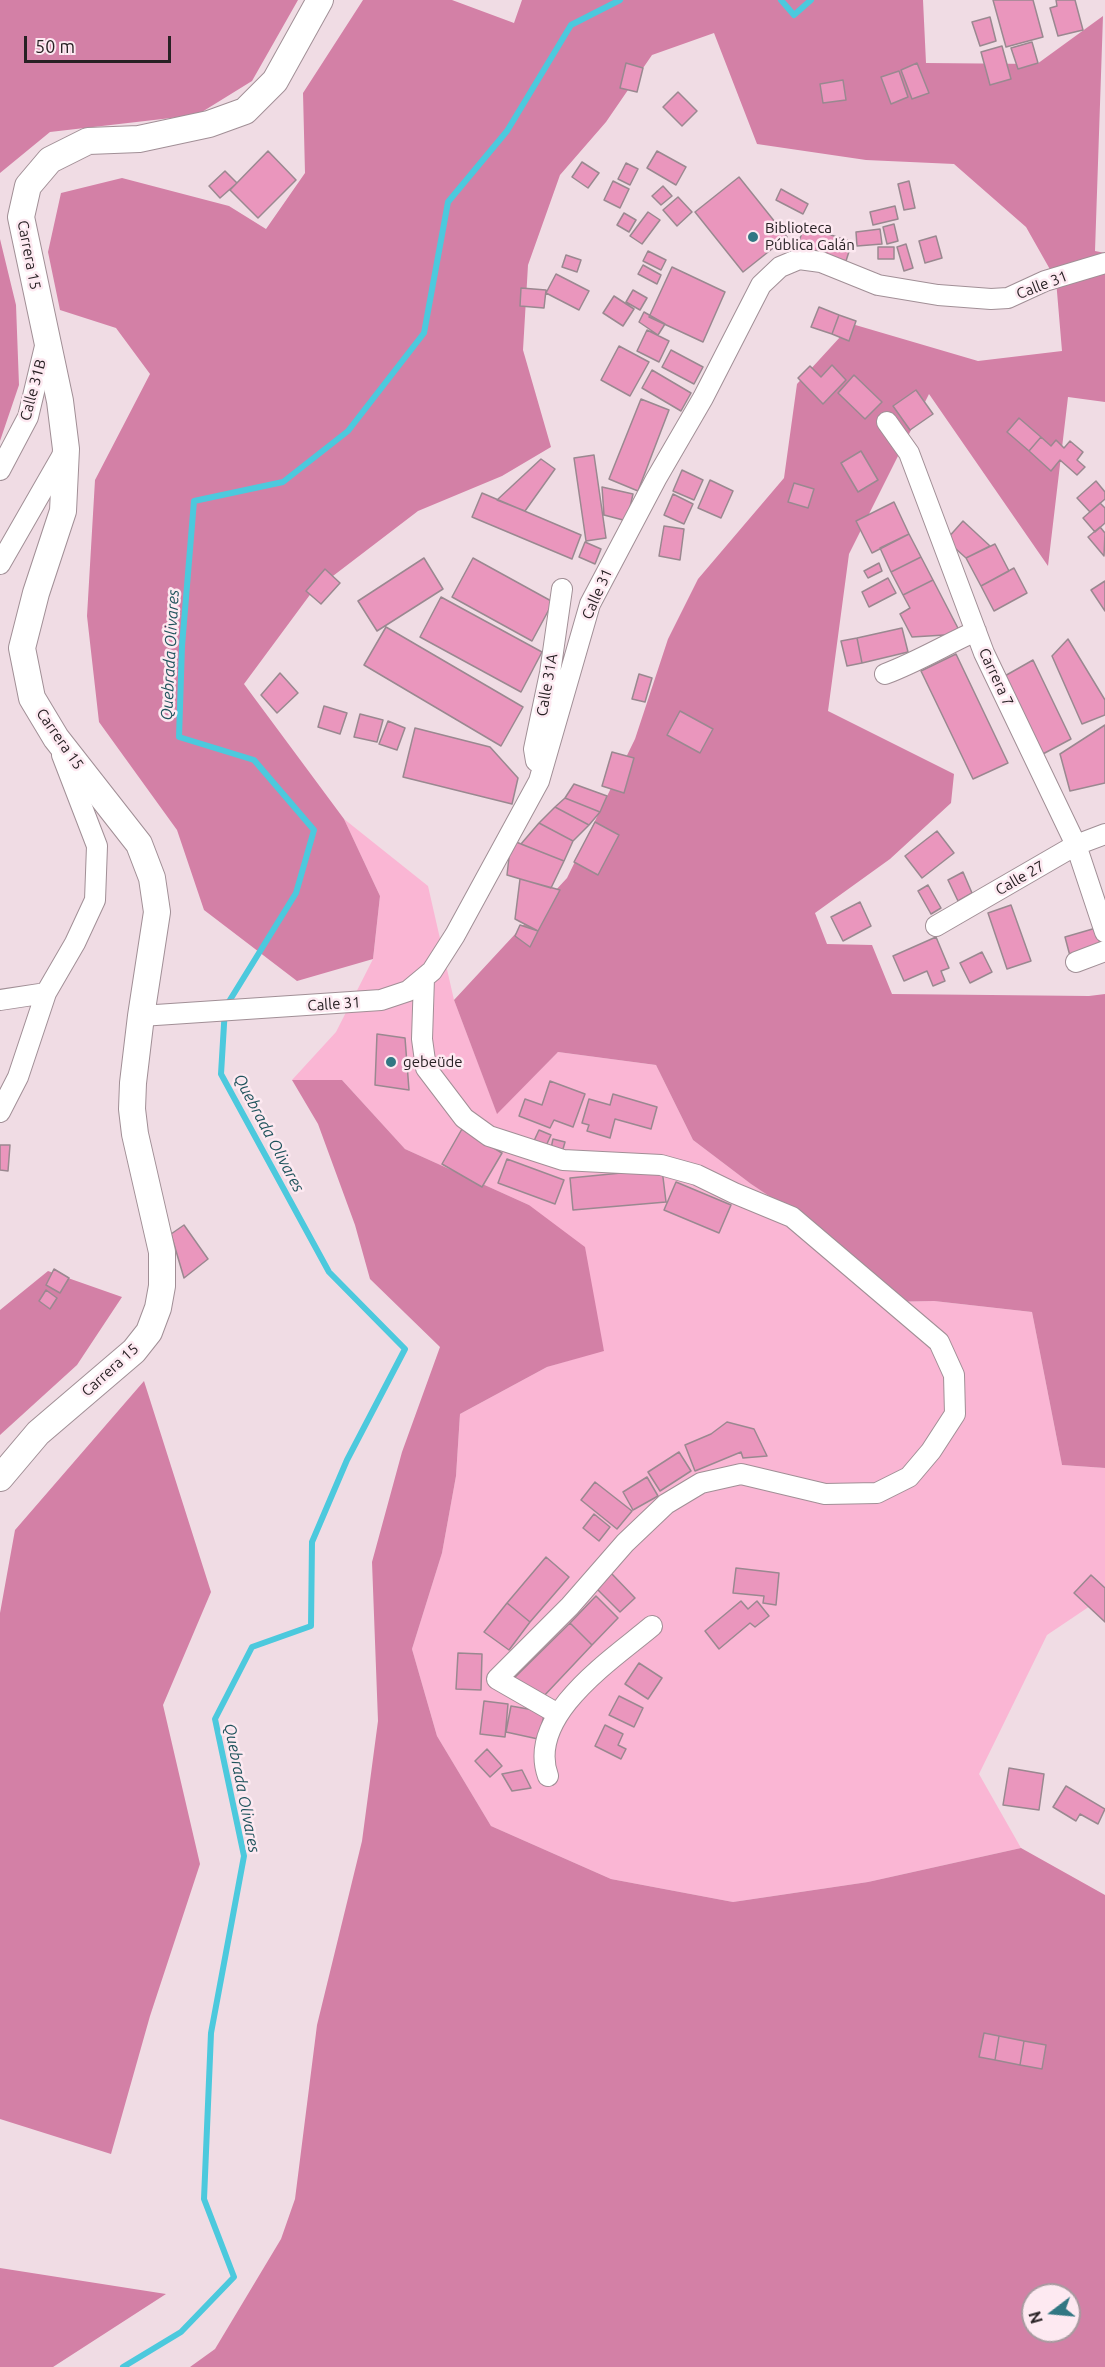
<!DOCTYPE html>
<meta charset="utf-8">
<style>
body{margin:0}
#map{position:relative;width:1105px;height:2367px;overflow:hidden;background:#f0dce4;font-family:Ubuntu,sans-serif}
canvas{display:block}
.north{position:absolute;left:1021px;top:2283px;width:60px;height:60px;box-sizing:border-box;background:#fde9f1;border:2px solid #a8999f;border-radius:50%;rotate:254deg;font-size:16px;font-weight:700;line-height:24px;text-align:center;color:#282124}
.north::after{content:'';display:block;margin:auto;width:21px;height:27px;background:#317783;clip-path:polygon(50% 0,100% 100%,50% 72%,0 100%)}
.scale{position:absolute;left:24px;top:36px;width:147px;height:27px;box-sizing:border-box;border:3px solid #282124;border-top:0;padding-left:8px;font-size:18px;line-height:21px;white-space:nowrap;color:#282124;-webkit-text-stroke:4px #fde9f1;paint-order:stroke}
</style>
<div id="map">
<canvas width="1105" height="2367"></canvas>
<div class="north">N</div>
<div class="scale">50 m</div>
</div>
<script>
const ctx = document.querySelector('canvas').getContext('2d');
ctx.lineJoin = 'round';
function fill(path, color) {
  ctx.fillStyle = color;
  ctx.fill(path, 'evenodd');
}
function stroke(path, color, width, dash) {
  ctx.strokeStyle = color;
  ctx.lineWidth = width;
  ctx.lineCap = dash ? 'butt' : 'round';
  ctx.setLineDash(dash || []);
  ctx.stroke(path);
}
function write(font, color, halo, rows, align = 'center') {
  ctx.font = font + ' Ubuntu,sans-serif';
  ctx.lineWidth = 5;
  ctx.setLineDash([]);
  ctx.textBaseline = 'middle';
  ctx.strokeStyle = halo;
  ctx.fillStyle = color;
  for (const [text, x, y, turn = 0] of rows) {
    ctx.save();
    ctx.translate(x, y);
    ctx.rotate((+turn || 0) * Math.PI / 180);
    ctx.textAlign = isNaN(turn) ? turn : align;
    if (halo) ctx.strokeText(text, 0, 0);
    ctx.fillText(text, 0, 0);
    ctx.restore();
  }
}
fill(new Path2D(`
 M344 819 428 886 454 1000 497 1113 558 1052 656 1065 693 1140 751 1184 829 1236 883 1302 934 1301 1032 1312 1062 1465 1105 1468V1596L1047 1635 979 1774 1021 1848 868 1882 733 1902 611 1879 491 1826 437 1736 412 1649 442 1553 456 1476 460 1414 547 1367 604 1350 529 1205 405 1149 342 1080H292L336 1032 373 959 380 896Z`), '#fab6d4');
fill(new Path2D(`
 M0 0H298L252 81 197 115 50 132 0 173Z
 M363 0H452L514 23 522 0H923L926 63 1037 64 1103 16 1095 251 1105 253V402L1068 397 1048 566 929 394 849 554 828 711 954 774 951 803 890 859 815 913 827 944 872 945 892 994 1089 996 1105 994V1468L1062 1465 1032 1312 934 1301 883 1302 829 1236 751 1184 693 1140 656 1065 558 1052 497 1114 454 1000 567 878 635 739 668 639 698 579 784 478 797 384 852 324 978 361 1062 351 1056 280 1026 227 954 164 866 160 757 144 714 33 652 55 606 122 560 175 528 265 523 350 551 447 502 476 418 511 312 592 244 684 344 819 380 896 373 959 297 981 204 910 177 830 99 722 87 616 95 480 150 374 116 328 60 310 48 252 61 193 122 178 229 206 266 229 305 173 303 93Z
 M0 239 16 305 19 385 0 441Z
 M292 1080H342L405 1149 529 1205 585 1247 604 1351 547 1367 460 1414 456 1476 442 1553 412 1649 437 1736 491 1826 611 1879 733 1902 868 1882 1021 1848 1105 1895V2367H190L215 2349 281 2239 295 2199 317 2025 362 1841 378 1721 372 1562 402 1452 440 1347 370 1279 355 1225 318 1124ZM1033 2295H1069V2331H1033Z
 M48 1271 122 1297 77 1365 0 1435V1310Z
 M144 1381 211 1592 163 1705 200 1864 150 2016 111 2154 0 2119V1613L15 1530Z
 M0 2268 166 2294 53 2367H0Z`), '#d380a6');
stroke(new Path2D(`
 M781 0 794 15 811 0
 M123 2367 181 2332 234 2277 204 2199 211 2033 244 1856 215 1719 252 1647 311 1626 312 1542 347 1460 405 1349 329 1272 221 1074 225 1008 296 893 314 830 254 760 179 737 182 646 194 501 283 482 348 431 424 333 448 202 507 131 571 25 620 0`), '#4cc9dd', 6);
const building = new Path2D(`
 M993 0H1033L1043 37 1006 47Z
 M1056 0H1075L1083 30 1058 36 1050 8 1057 6Z
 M990 17 996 41 980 46 972 22Z
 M1032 42 1038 63 1018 69 1011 48Z
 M1002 46 1011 79 990 85 981 52Z
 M626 63 643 68 637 92 620 88Z
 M917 63 929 93 912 99 901 70Z
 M899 71 908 97 891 104 881 77Z
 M843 80 846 100 823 103 820 84Z
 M678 92 697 111 682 126 663 107Z
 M268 151 296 180 258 218 230 190Z
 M657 151 686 167 676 185 647 168Z
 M582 162 599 173 588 188 572 177Z
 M626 163 638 169 630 185 618 179Z
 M225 171 237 183 220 198 209 186Z
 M739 177 787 237 743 272 695 212Z
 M613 181 629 189 620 208 604 200Z
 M909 181 915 208 904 210 898 184Z
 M663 186 672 196 661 205 652 196Z
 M781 189 808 204 803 214 776 200Z
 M678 197 692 212 677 226 663 210Z
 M895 206 898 219 873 225 870 212Z
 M648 212 660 220 642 244 630 236Z
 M624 213 636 220 629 232 617 225Z
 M894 224 898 241 887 244 883 227Z
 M804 226 852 242 846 261 798 245Z
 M880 229 882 244 857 246 856 232Z
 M936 236 942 258 925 263 919 241Z
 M906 244 913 268 904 271 897 247Z
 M878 247H894V259H878Z
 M648 251 666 260 661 270 643 261Z
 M566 255 581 260 577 272 562 267Z
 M643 265 661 275 657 284 638 274Z
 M672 267 725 292 703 342 649 317Z
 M556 274 589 291 579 310 546 293Z
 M521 288 546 290 544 308 520 306Z
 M633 290 647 298 640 310 626 302Z
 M614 296 634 309 623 326 603 313Z
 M819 307 839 315 832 334 811 327Z
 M644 312 665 324 658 335 639 322Z
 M839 315 856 321 849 341 832 334Z
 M647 330 669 341 659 362 637 351Z
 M619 346 649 362 630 396 601 380Z
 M671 350 703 367 694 384 662 367Z
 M832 365 846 380 823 404 798 378 810 366 821 377Z
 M652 370 691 393 681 411 642 388Z
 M854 375 882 402 865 419 838 393Z
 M916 390 933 414 910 430 893 406Z
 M641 399 669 410 638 491 609 479Z
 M1019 418 1041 437 1029 451 1007 432Z
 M1041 437 1051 446 1056 440 1064 448 1070 441 1083 452 1077 460 1085 467 1077 475 1060 460 1051 471 1029 451Z
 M861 451 878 480 858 492 841 463Z
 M594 455 606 538 586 541 574 458Z
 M541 459 555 469 525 511 497 500Z
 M682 470 703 480 694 500 673 491Z
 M710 480 733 491 721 518 698 508Z
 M1096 481 1105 492V499L1090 512 1077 498Z
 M794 483 814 489 808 508 788 502Z
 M602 487 633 494 627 521 604 515Z
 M482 493 581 535 572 559 472 517Z
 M673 494 693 504 684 524 664 515Z
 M894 502 909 534 872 553 856 521Z
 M1100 503 1105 508V523L1095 532 1083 518Z
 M963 521 990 546 966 558 946 540Z
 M664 526 684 529 680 560 659 556Z
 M1100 527 1105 533 1104 556 1088 537Z
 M909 534 921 557 891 572 880 548Z
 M585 542 601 549 595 564 579 557Z
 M995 544 1009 571 981 586 966 558Z
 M921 557 933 580 903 595 891 572Z
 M424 558 443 589 377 631 358 601Z
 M473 558 553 602 532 641 452 597Z
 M879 563 882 571 868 578 864 571Z
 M1014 568 1027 593 994 611 981 586Z
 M325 569 340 583 321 604 306 591Z
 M888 578 896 593 869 607 862 592Z
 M933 580 961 634 912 637 900 614 910 608 903 595Z
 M1105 581V611L1091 590Z
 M441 597 542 652 521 692 420 637Z
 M386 627 523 707 501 746 364 665Z
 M902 628 908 652 862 663 857 638Z
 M857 638 862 663 847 666 841 641Z
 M1068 639 1105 700V715L1082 724 1052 656Z
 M956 654 1008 763 973 779 921 671Z
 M1033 660 1071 739 1041 755 1003 677Z
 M280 673 298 693 277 713 261 695Z
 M639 674 652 678 645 702 632 699Z
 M324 706 347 713 340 734 318 727Z
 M680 711 713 729 700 753 667 735Z
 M360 714 383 720 377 742 354 737Z
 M388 721 405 728 397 750 379 744Z
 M1105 725V783L1070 791 1060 754Z
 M415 728 490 747 518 778 512 804 403 777Z
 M612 752 634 758 624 793 602 786Z
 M574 784 607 796 600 812 565 798Z
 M565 798 600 812 589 825 555 807Z
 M555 807 589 825 573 841 539 823Z
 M595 822 619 835 598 875 574 862Z
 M539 823 573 841 564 861 521 844Z
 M937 831 954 853 922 878 905 856Z
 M511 840 564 861 551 888 507 875Z
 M963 872 972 893 958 901 948 880Z
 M520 879 560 890 538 931 515 919Z
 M928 885 941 908 931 914 918 891Z
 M860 902 871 926 843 941 831 917Z
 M1011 905 1031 961 1007 969 988 913Z
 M520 925 538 931 530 947 515 936Z
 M1096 928 1101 947 1070 956 1065 937Z
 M936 937 949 968 941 971 945 981 933 986 927 971 904 981 893 956Z
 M982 952 992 972 970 983 960 963Z
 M377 1034 405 1038 409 1090 375 1085Z
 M550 1081 585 1094 573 1127 554 1120 550 1128 519 1116 525 1099 542 1105Z
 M613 1094 657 1107 651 1129 615 1119 610 1138 587 1131 589 1125 582 1123 589 1099 610 1105Z
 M462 1129 502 1153 482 1187 442 1164Z
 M539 1130 551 1135 545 1148 533 1143Z
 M553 1139 565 1142 561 1156 550 1153Z
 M0 1145H10L8 1171 0 1170Z
 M507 1159 564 1180 555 1204 498 1183Z
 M662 1169 666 1202 573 1210 570 1178Z
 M676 1182 731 1205 719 1233 664 1210Z
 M184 1225 208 1259 184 1278 171 1234Z
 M54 1269 69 1278 60 1293 46 1285Z
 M46 1290 57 1298 50 1309 39 1301Z
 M727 1422 754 1429 767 1456 743 1458 741 1452 695 1471 685 1445 711 1434Z
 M679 1452 691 1471 660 1491 648 1472Z
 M647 1477 658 1496 633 1510 623 1492Z
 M595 1482 632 1511 617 1529 581 1500Z
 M594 1514 610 1527 599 1541 583 1528Z
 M546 1557 569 1577 530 1622 507 1603Z
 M736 1568 779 1573 776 1605 763 1603 764 1596 733 1593Z
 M611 1573 635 1598 620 1612 596 1588Z
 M1091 1575 1105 1588V1622L1074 1593Z
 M596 1596 618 1618 592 1645 570 1623Z
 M741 1601 748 1609 757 1601 769 1616 755 1627 750 1623 719 1649 705 1631Z
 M507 1603 530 1622 509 1650 484 1632Z
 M570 1623 592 1645 542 1698 509 1683Z
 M458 1653 482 1654 481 1690 456 1689Z
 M639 1663 662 1678 648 1699 625 1684Z
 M619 1696 643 1708 634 1727 609 1715Z
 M484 1701 508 1704 505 1737 480 1734Z
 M511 1706 545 1712 538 1739 506 1732Z
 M605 1725 623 1734 618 1745 626 1749 621 1759 595 1746Z
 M487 1749 502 1766 490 1777 475 1761Z
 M1009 1768 1044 1774 1039 1810 1003 1805Z
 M522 1770 531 1788 512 1791 502 1774Z
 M1066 1786 1105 1809 1098 1824 1080 1814 1076 1821 1053 1807Z
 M984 2033 999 2036 995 2060 979 2057Z
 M999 2036 1024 2041 1020 2065 995 2060Z
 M1024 2041 1046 2045 1042 2069 1020 2065Z`);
fill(building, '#ea96bd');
stroke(building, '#9a8890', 1.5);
const minor = new Path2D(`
 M887 422 909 453 984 653 1076 845 1105 932
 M0 470 28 417 46 342
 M0 564 66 449
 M885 674C917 662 945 645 976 631
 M536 761 534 749 550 673 562 589
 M936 926 1076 845 1105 834
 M1076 962 1105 951
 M424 978 422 1039 426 1068 464 1118 489 1136 563 1160 661 1165 697 1175 734 1193 792 1217 939 1342 954 1375 955 1414 931 1451 909 1477 877 1493 825 1494 741 1474 701 1483 666 1504 625 1543 570 1606 497 1679 558 1714
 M0 1000 46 993
 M141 1016 381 1000 408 991 432 971 455 935 539 781 590 604 656 479 703 398 761 285 780 267 799 259 821 262 878 285 938 295 991 299 1008 298 1045 281 1105 263
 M0 1112 18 1077 46 993 75 943 95 900 97 846 62 755
 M548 1776C526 1715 613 1659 652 1626`);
const major = new Path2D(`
 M0 1478 38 1433 134 1351 149 1332 158 1308 162 1286V1252L135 1134 132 1109 133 1083 141 1016 157 912 152 878 139 844 56 738 32 698 22 648 36 593 63 511 66 449 60 401 21 217 28 186 50 160 88 141 139 139 209 124 245 111 275 81 320 0`);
stroke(minor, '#a18f96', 22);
stroke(major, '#a18f96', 28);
stroke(minor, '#fff', 20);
stroke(major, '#fff', 26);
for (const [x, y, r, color] of [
 [753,237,6,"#317783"],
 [391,1062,6,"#317783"]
]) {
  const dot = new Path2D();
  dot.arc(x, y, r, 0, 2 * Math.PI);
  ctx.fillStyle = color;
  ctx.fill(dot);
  stroke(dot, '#fde9f1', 2);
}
write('15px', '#282124', '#fde9f1', [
 ["Biblioteca",765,228],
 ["Pública Galán",765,245],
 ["gebeüde",403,1062]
], 'left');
write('15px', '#282124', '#fde9f1', [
 ["Carrera 15",29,255,79],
 ["Calle 31",1042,285,-21],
 ["Calle 31B",33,390,-75],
 ["Calle 31",597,594,-66],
 ["Carrera 7",996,677,65],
 ["Calle 31A",547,685,-80],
 ["Carrera 15",60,739,55],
 ["Calle 27",1020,878,-30],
 ["Calle 31",334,1004,-4],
 ["Carrera 15",110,1370,-42]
]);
write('italic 16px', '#1f535c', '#fde9f1', [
 ["Quebrada Olivares",170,655,-87],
 ["Quebrada Olivares",269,1133,62],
 ["Quebrada Olivares",242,1788,79]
]);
</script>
